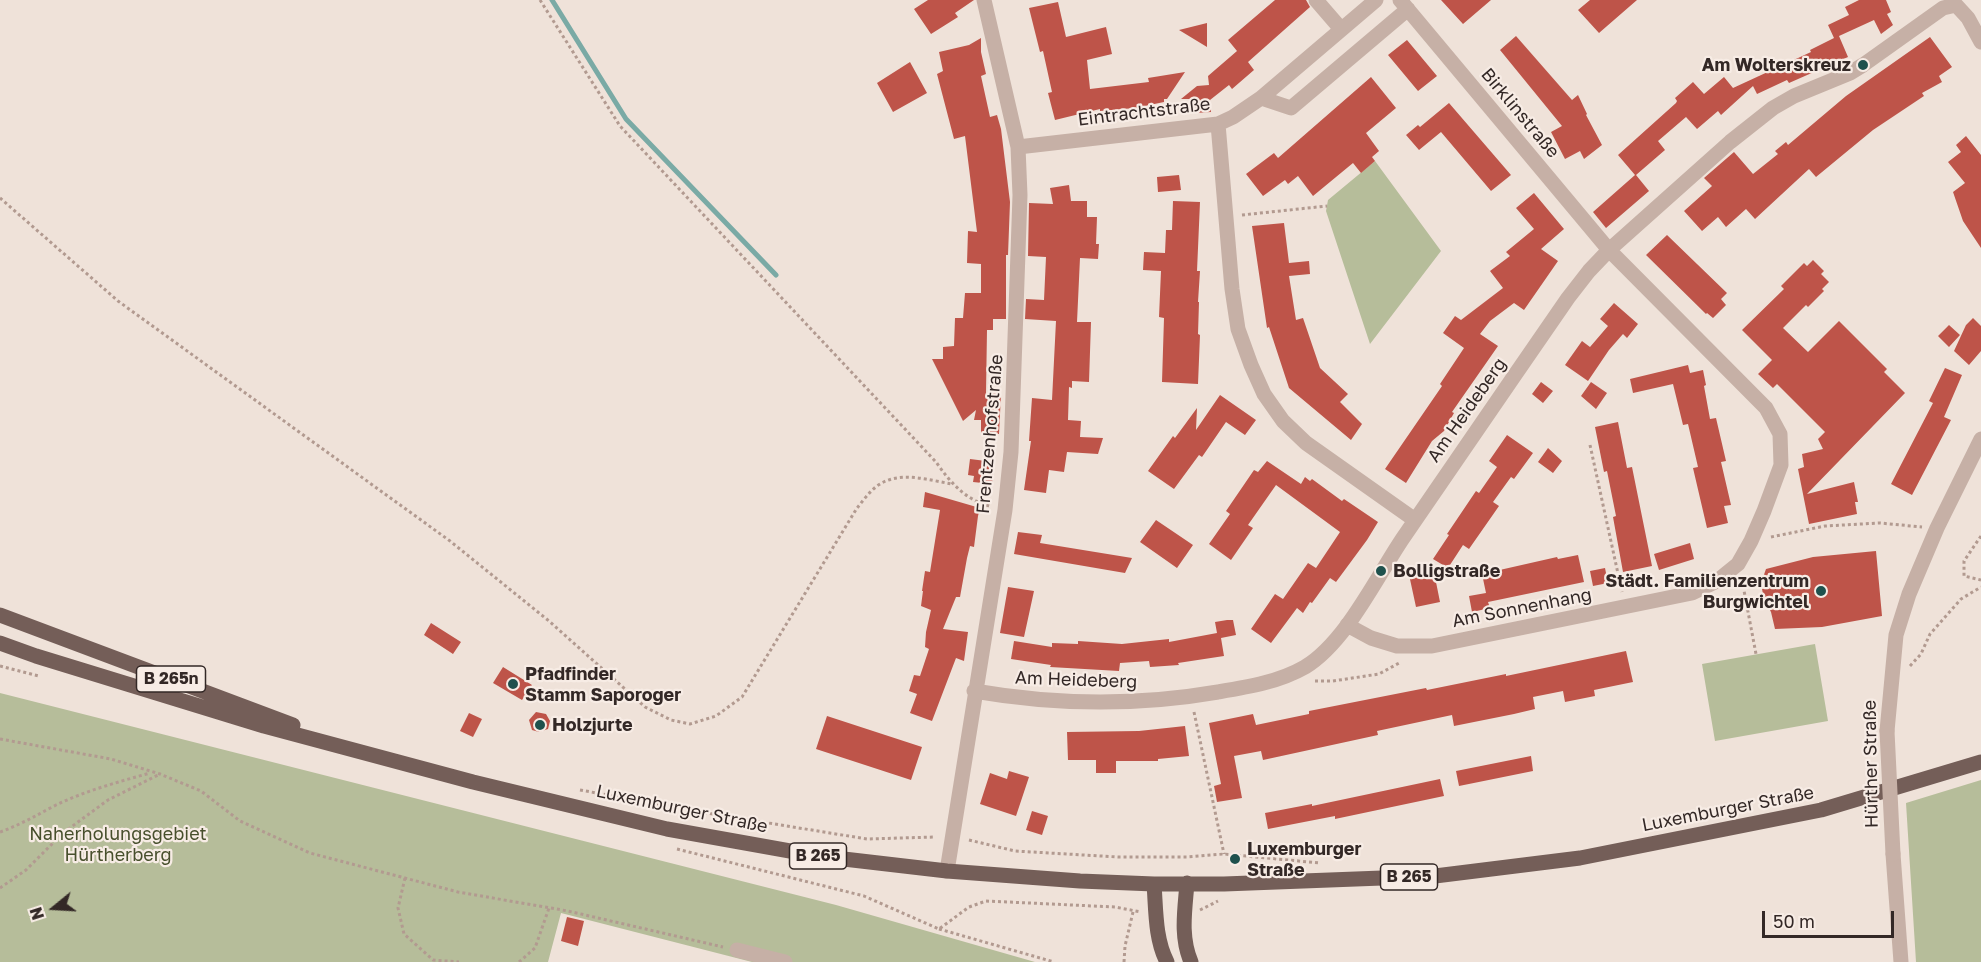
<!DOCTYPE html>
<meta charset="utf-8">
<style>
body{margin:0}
#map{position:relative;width:1981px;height:962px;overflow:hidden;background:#efe2d9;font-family:"Golos Text",sans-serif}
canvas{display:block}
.north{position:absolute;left:24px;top:878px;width:60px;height:60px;-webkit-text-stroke:4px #f7ece5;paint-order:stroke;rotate:252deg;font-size:16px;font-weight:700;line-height:24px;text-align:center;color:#332826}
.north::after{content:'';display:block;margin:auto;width:21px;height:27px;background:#332826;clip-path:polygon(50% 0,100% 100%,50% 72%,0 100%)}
.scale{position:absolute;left:1762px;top:911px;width:132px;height:27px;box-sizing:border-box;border:3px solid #332826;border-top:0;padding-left:8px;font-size:18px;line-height:21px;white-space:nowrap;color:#332826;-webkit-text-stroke:4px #f7ece5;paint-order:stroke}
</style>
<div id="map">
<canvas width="1981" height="962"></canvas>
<div class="north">N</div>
<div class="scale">50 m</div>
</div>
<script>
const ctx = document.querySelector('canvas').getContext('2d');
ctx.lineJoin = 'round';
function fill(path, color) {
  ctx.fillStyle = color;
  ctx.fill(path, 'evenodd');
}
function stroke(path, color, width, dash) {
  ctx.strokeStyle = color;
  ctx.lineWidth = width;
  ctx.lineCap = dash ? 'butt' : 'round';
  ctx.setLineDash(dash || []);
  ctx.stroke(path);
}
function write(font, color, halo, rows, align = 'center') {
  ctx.font = font + ' "Golos Text",sans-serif';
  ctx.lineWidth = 4.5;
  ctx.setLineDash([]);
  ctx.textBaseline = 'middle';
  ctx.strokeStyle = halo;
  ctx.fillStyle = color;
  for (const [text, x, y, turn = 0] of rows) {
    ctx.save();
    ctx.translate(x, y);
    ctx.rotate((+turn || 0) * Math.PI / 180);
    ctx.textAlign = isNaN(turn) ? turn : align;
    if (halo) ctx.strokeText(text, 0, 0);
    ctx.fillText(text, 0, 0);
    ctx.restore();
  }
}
fill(new Path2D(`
 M1375 161 1441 251 1370 344 1326 211 1328 200Z
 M1815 644 1828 721 1715 741 1702 664Z
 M0 693 836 905 1035 962H752L561 913 548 962H0Z
 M1981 780V962H1916L1906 803Z`), '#b6bd9a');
stroke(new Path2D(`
 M552 0 626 119 776 275`), '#7aaaa5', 5);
fill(new Path2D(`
 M928 0H974L955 13 958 17 931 34 914 9Z
 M1275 0H1306L1310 7 1248 62 1254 70 1232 89 1229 85 1210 100 1211 112 1194 113V99H1181L1197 86 1209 85 1208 76 1237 51 1228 40Z
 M1441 0H1491L1463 24Z
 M1590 0H1637L1599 33 1578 10Z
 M1859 0H1886L1891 12 1887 14 1893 25 1881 34 1874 20 1839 36 1848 57 1789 83 1787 80 1757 94 1753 86 1721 115 1718 111 1697 129 1686 117 1658 141 1665 150 1636 175 1649 191 1606 228 1593 212 1635 175 1618 155 1676 103 1677 101 1675 98 1693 82 1704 94 1724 77 1733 88 1811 52 1810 50 1834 38 1828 25 1849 15 1845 7Z
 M1058 2 1066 37 1106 27 1112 54 1087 60 1090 89 1149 82 1148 78 1185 72 1167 99H1164V102L1135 108 1100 111V109L1055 120 1048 93 1052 92 1043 51 1040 52 1029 8Z
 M1207 23V47L1179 30Z
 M1516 36 1572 100 1578 95 1587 114 1586 115 1602 145 1584 159 1580 151 1565 159 1551 132 1562 126 1500 50Z
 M1930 37 1952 67 1939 76 1942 82 1922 93 1924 96 1873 130 1816 177 1809 169 1755 219 1746 209 1726 227 1718 217 1702 231 1684 211 1712 186 1704 178 1734 152 1753 174 1778 154 1775 151 1786 142 1788 145 1846 96Z
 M981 38V52L986 74 981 76 990 117 997 115 1001 129 1010 202 1008 255H1006V319H993V330H987L986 393 1001 394 999 434 981 433V420H974L976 410 963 421 932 359H943V347L954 346 955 318H963L965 293H981V264L967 263 968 231 977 232 965 136 954 139 937 74 943 71 939 52 969 45Z
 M1407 40 1437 76 1418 91 1388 55Z
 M910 62 927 93 893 112 877 83Z
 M1371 77 1396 108 1366 133 1379 151 1372 157 1375 161 1361 173 1353 163 1313 196 1298 176 1288 184 1285 180 1263 196 1246 174 1274 153 1278 158Z
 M1449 103 1511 175 1491 191 1441 132 1419 150 1406 135 1418 125 1420 127Z
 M1966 136 1981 155V248L1963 221 1953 192 1965 183 1948 162 1961 152 1956 145Z
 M1179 175 1181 190 1158 192 1157 177Z
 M1069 185 1071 201H1087V217H1097L1096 244H1099L1098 259 1080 258 1077 322H1091L1089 382 1072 381V388L1069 387 1068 420 1081 421 1080 437 1103 438 1098 454 1067 452 1064 472 1049 470 1046 493 1024 490 1031 441H1029L1032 398 1052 400 1056 321 1025 319 1026 299 1044 300 1046 257 1028 256 1029 203 1053 204 1050 188Z
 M1534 193 1564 229 1541 249 1558 261 1524 310 1514 303 1490 321 1480 334 1498 346 1452 412 1454 413 1444 431 1432 441 1406 483 1385 469 1442 386 1440 384 1464 348 1443 333 1455 316 1461 320 1503 288 1490 271 1510 256 1506 252 1534 229 1516 208Z
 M1173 201 1200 202 1197 271H1200L1198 302H1199L1198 334 1200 335 1198 384 1162 382 1164 318 1159 317 1161 271 1143 270 1144 252 1165 253 1166 230H1172Z
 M1284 223 1289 263 1309 261 1310 274 1289 276 1296 320 1303 318 1320 368 1348 394 1340 402 1362 424 1351 440 1289 388 1269 327 1267 328 1252 226Z
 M1667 235 1727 293 1721 299 1726 305 1713 318 1707 313 1706 314 1646 255Z
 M1813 260 1824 271 1821 274 1829 282 1822 289 1824 291 1808 307 1806 305 1783 328 1808 352 1839 321 1887 369 1884 372 1905 393 1807 494 1854 482 1858 502H1855L1857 514 1809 524 1798 469 1804 467 1802 454 1823 449 1818 439 1825 432 1777 384 1773 388 1758 374 1772 360 1742 330 1784 289 1781 286 1804 263 1807 266Z
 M1614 303 1638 324 1627 338 1623 334 1609 350 1588 381 1565 365 1582 341 1590 347 1608 326 1600 319Z
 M1973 318 1981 326V351L1969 365 1954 351 1966 325Z
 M1949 325 1960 335 1949 347 1938 336Z
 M1688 365 1690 373 1703 370 1706 385 1704 386 1710 419 1716 418 1726 461 1721 462 1731 505 1724 506 1728 523 1707 528 1693 468 1698 467 1688 424 1683 425 1673 384 1633 393 1630 379Z
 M1945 368 1962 375 1944 417 1951 420 1912 495 1891 484 1933 403 1929 401Z
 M1541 382 1553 391 1543 403 1532 394Z
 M1591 382 1607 393 1596 409 1581 396Z
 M1220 395 1256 420 1245 435 1226 422 1202 457 1199 455 1174 489 1148 471 1173 436 1175 438 1197 408 1196 430Z
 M1618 422 1627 468 1632 467 1652 566 1623 572 1613 517 1616 516 1607 471 1604 472 1595 427Z
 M1507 435 1533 453 1514 479 1511 477 1493 502 1499 506 1469 549 1463 545 1448 568 1433 559 1449 535 1447 534 1476 491 1479 493 1497 467 1489 461Z
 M1548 448 1562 461 1553 473 1538 462Z
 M970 459 994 462 992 484 973 482 974 476 968 475Z
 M1267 461 1301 484 1305 477 1310 481 1312 479 1342 501 1344 499 1378 522 1367 540 1336 582 1330 578 1312 603 1310 602 1303 613 1297 608 1271 643 1251 629 1275 594 1283 599 1308 563 1316 568 1340 532 1276 485 1248 525 1253 528 1231 560 1209 544 1230 514 1226 511 1254 470 1258 472Z
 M925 492 980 508 978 516 965 514 978 516 974 547 970 546 967 558 960 597H956L943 629 968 632 964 661 956 658 932 721 910 713 917 694 909 691 914 675 920 676 929 649 925 647 926 632 931 610 921 606 923 591H922L925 571 930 572 940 510 923 507Z
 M1156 520 1193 545 1177 568 1140 542Z
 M1018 532 1042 535 1040 543 1132 558 1125 573 1014 554Z
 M1690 543 1694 559 1659 570 1654 554Z
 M1876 551 1882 616 1822 627 1775 629 1771 612 1764 600 1761 583 1766 569 1813 557Z
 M1578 555 1584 582 1488 602 1490 608 1472 612 1469 596 1486 593 1482 574 1557 557 1558 559Z
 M1432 562 1440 602 1416 607 1408 570 1418 568 1417 565Z
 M1605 568 1608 583 1593 586 1590 571Z
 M1008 587 1034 591 1024 637 1000 633Z
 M1227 620H1233L1236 635 1221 638 1224 656 1178 663 1179 665 1150 667 1149 661 1120 663 1119 671 1050 667 1051 665 1011 659 1014 641 1052 647V643L1078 644V641L1122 644 1169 639V642L1217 633 1215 622Z
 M431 623 461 642 453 654 424 635Z
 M1626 651 1633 682 1594 690 1595 696 1565 702 1563 691 1533 697 1535 709 1514 714 1454 726 1452 715 1377 731 1378 735 1263 760 1261 751 1234 756 1242 798 1217 802 1214 786 1221 784 1209 723 1253 714 1256 725 1309 714V711L1426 688 1427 690 1506 674V676Z
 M503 667 532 685 522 700 493 683Z
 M536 712 546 714 550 721 548 729 539 732 532 730 529 720Z
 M469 713 482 719 473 737 460 731Z
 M827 716 922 747 911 780 816 749Z
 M1185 726 1189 756 1158 759V761H1116V773H1096V760H1068L1067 732 1139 731Z
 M1531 756 1533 771 1459 786 1456 771Z
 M1009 771 1029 777 1016 816 980 804 990 773 1007 779Z
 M1440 779 1444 796 1335 819V816L1268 829 1265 813 1312 804V806Z
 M1032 811 1048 816 1042 835 1026 830Z
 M567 917 584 921 578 946 561 941Z`), '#be5449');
stroke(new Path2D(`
 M540 0 620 126 936 462C950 482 965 500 990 506
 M0 198 118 301 450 541 549 621 645 707 671 720 690 724 716 716 742 697 857 508C863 501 869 492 877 486 899 470 928 480 952 484
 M1242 215 1327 206
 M1590 445 1622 592
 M1981 536 1964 561V576L1981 580
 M1771 537 1825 526 1880 523 1922 527
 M1742 580 1756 654
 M0 666 39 676
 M1910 666 1921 654 1930 634 1961 599 1981 587
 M1315 681H1333L1379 674 1401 662
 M1194 712 1224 854
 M0 739 111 759 160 774 201 791 240 821 310 853 458 892 568 911 723 947
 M580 790 713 814 867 839 935 837
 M0 832C20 825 37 815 56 805 85 791 118 782 150 773
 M969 840 1015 851 1118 857H1187L1224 854 1320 863
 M677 849 864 896 939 929 969 907 986 901 1115 907 1141 912
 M405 878 398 908 404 934 433 960 459 962
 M0 888 26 870 63 833 108 800 158 775
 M1200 910 1218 901
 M939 929 1054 962
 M519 962 535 948 549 908
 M1124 962 1125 946 1133 912`), '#b29a90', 3, [3, 3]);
stroke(new Path2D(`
 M1316 0 1341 29
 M1956 5 1968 18 1981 42
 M1261 98 1291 108 1408 9
 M1218 124 1232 289 1238 329 1251 365 1264 394 1283 421 1306 443 1415 520
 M1018 147 1218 124 1233 117 1261 98 1376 0
 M1347 625 1371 638 1397 646H1432L1692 593 1717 581 1738 564 1751 541 1764 511 1781 465 1780 434 1766 408 1609 250 1400 0
 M974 691C1055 705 1137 706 1218 692 1248 687 1279 682 1305 667 1346 642 1376 578 1403 538 1458 457 1513 378 1568 298L1589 271 1609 250 1730 142 1773 108 1794 96 1850 73 1863 65 1943 8 1956 5
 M1887 731 1896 635 1909 594 1937 528 1981 439
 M1893 854 1901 962
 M947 871 1005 510 1011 452 1020 195 1018 147 984 0
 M737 950 785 962`), '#c6b0a6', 15);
stroke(new Path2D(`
 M0 615 293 725
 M0 643 36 656 264 726 473 782 667 829 818 856 947 871 1080 881 1154 884H1224L1435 876 1580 858 1821 810 1981 762
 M1187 883C1185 910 1180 936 1191 962
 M1154 884C1156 910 1155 939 1167 962`), '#745e58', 15);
stroke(new Path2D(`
 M1887 731 1893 854`), '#c6b0a6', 15);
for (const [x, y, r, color] of [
 [1863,65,6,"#1f514d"],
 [1381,571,6,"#1f514d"],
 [1821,591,6,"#1f514d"],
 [513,684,6,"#1f514d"],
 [540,725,6,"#1f514d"],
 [1235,859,6,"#1f514d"]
]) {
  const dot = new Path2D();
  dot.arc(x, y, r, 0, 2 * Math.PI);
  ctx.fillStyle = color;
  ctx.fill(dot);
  stroke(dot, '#f7ece5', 2);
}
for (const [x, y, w] of [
 [171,679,69],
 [818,856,57],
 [1409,877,57]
]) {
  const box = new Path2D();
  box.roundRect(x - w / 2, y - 13, w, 26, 4.5);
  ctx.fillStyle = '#f7ece5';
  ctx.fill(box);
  stroke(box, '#332826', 1.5);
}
write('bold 16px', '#332826', null, [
 ["B 265n",171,679],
 ["B 265",818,856],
 ["B 265",1409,877]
]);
write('bold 18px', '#332826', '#f7ece5', [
 ["Am Wolterskreuz",1851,65,"right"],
 ["Bolligstraße",1393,571],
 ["Städt. Familienzentrum",1809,581,"right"],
 ["Burgwichtel",1809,602,"right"],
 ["Pfadfinder",525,674],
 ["Stamm Saporoger",525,695],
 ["Holzjurte",552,725],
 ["Luxemburger",1247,849],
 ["Straße",1247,870]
], 'left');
write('18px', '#332826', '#f7ece5', [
 ["Eintrachtstraße",1144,112,-7],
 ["Birklinstraße",1520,113,50],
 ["Am Heideberg",1467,410,-55],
 ["Frentzenhofstraße",990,434,-85],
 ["Am Sonnenhang",1522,608,-11],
 ["Am Heideberg",1076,680,2],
 ["Hürther Straße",1871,764,-91],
 ["Luxemburger Straße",682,809,12],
 ["Luxemburger Straße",1728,809,-11]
]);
write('18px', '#474f2c', '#f7ece5', [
 ["Naherholungsgebiet",118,834],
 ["Hürtherberg",118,855]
]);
</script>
